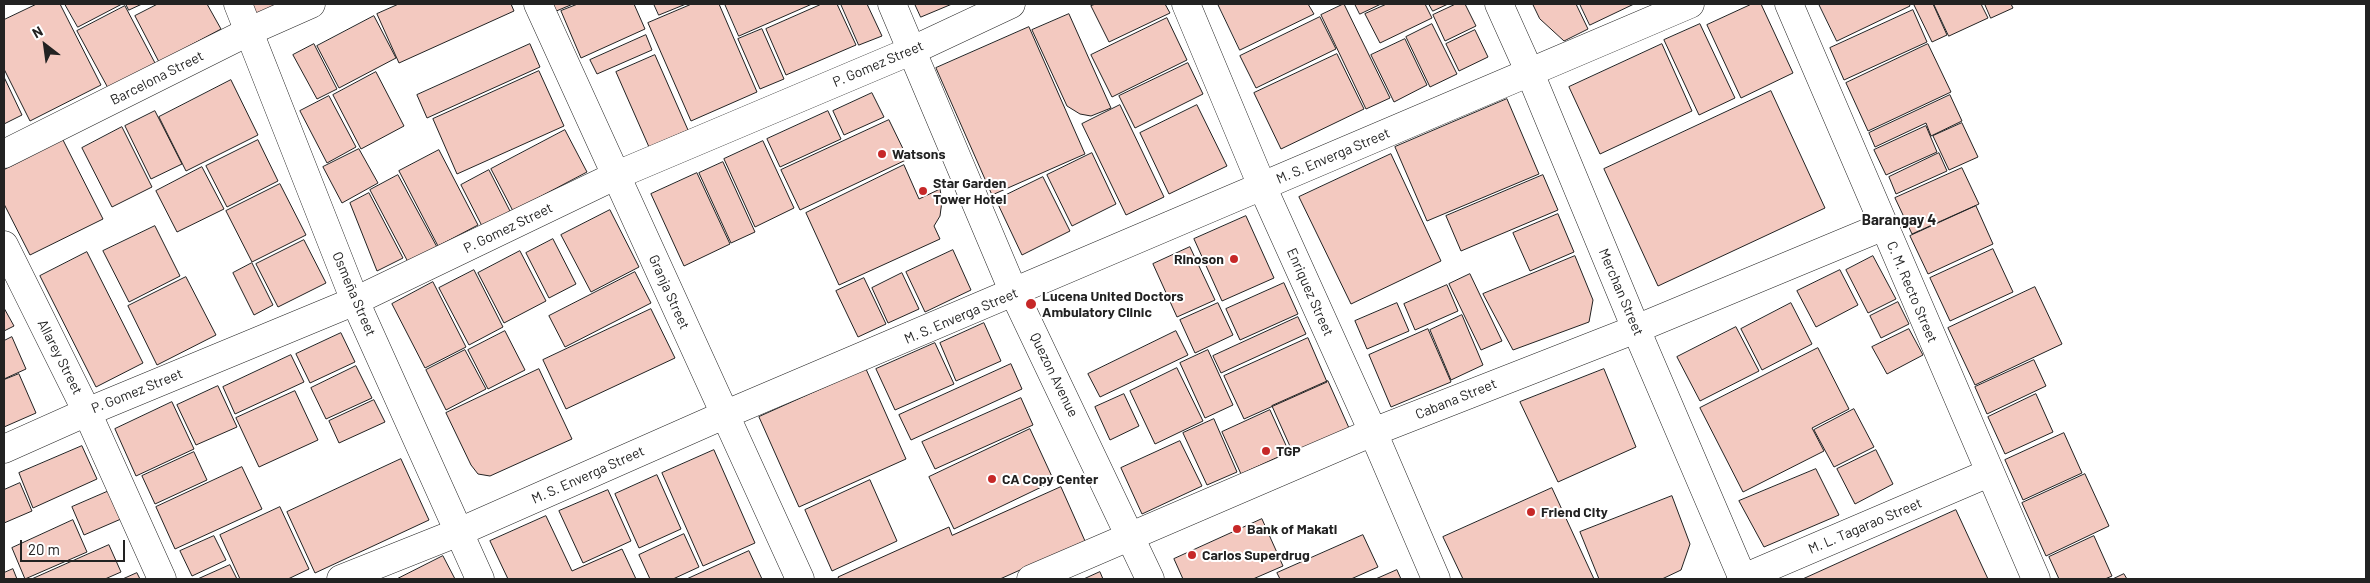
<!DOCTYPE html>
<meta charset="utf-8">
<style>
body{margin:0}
#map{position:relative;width:2370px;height:583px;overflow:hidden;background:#fff;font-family:Barlow,sans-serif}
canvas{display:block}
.frame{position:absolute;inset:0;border:5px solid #222;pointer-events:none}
.north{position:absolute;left:20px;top:20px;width:50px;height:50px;-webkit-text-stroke:4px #fff;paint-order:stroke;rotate:330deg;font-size:14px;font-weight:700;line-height:20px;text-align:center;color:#222}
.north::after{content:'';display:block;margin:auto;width:18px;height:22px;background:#222;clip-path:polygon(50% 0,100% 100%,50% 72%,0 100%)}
.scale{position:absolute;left:20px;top:540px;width:105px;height:22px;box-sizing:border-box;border:2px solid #222;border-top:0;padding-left:6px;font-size:15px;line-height:18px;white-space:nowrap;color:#222;-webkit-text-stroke:4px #fff;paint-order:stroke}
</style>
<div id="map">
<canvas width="2370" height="583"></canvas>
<div class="frame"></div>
<div class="north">N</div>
<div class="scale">20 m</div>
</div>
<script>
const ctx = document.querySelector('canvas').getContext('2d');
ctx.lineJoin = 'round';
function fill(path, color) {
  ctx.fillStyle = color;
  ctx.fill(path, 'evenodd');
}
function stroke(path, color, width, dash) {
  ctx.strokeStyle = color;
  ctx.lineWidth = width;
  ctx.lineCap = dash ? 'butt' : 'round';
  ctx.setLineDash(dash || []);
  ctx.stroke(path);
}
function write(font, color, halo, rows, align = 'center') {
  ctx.font = font + ' Barlow,sans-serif';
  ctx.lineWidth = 4;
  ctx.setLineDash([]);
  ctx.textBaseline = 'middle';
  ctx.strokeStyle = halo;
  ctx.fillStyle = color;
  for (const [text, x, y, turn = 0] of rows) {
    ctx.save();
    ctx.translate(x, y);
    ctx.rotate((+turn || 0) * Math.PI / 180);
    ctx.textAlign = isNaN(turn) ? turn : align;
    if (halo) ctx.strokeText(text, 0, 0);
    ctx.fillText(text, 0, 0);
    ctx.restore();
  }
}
const building = new Path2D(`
 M37 4H60L101 85 30 121 4 69V20Z
 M65 4H122L78 27Z
 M126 4H142L129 10Z
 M158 4H207L221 29 159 62 135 16Z
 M250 4H279L256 15Z
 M399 4H511L514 11 399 63 377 14Z
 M550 4H573L554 12Z
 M578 4H634L645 29 581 58 561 11Z
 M654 4H686L659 15Z
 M692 4H719L757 92 691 121 648 23Z
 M725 4H812L739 36Z
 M822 4H837L856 45 786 75 766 29Z
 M841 4H867L882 36 859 45Z
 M915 4H952L921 17Z
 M1096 4H1165L1170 13 1109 42 1091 6Z
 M1218 4H1308L1314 14 1240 50Z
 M1344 4 1390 98 1366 109 1321 15Z
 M1355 4H1381L1360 14Z
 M1387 4H1425L1432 18 1380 43 1365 14Z
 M1429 4H1448L1433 11Z
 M1456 4H1465L1476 26 1445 41 1433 15Z
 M1533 4H1576L1588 29 1564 41 1540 19Z
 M1580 4H1634L1590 25Z
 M1752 4H1761L1793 73 1741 98 1707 25Z
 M1819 4H1909L1910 6 1837 41Z
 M1918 4H1933L1947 35 1932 42 1914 5Z
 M1934 4H1981L1988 18 1949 36Z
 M1985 4H2011L2013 8 1991 18Z
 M125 6 155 63 108 88 77 31Z
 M1913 10 1927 42 1844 80 1830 48Z
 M1069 14 1111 108 1091 116 1080 114 1067 106 1032 30Z
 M374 16 396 58 339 88 317 46Z
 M1320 17 1336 49 1256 88 1240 56Z
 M1167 18 1187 60 1112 97 1091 55Z
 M1432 24 1457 74 1430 87 1406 37Z
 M1700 24 1735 98 1699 115 1664 40Z
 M1029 27 1085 154 992 195 936 68Z
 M762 29 784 79 760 89 738 39Z
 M1475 30 1488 57 1459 71 1446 44Z
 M646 35 652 50 597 74 590 60Z
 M1405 39 1427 85 1394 102 1371 55Z
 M314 44 337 89 317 99 293 55Z
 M530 44 540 67 427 118 417 95Z
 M1662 44 1692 111 1600 154 1569 87Z
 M1928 44 1951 92 1868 131 1846 83Z
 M1337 54 1364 109 1281 149 1254 93Z
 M655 55 688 130 649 147 616 72Z
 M1188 63 1203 94 1135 128 1119 96Z
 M539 71 564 126 457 174 433 119Z
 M376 72 404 126 361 149 333 95Z
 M4 77 22 115 4 124Z
 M231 80 258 135 186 171 159 117Z
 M1771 91 1825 208 1658 286 1604 169Z
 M872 93 884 117 844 135 833 111Z
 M1950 95 1962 121 1931 136 1926 123 1875 147 1869 133Z
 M329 96 356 147 327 163 300 111Z
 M1507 99 1539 174 1427 221 1395 147Z
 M1120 105 1164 197 1126 215 1082 124Z
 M1197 105 1227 166 1169 194 1140 133Z
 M155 111 182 164 151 179 125 126Z
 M828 111 841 139 780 167 767 139Z
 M889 120 908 159 800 210 781 170Z
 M1962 123 1978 157 1949 170 1933 136Z
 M1926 126 1937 152 1886 175 1874 150Z
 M122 127 152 187 112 207 82 148Z
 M565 130 587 172 513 211 491 169Z
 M63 140 103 219 30 255 4 204V170Z
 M258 140 278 181 227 207 206 166Z
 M763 141 794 208 755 227 724 159Z
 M359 149 378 183 342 203 323 167Z
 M439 150 478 225 438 246 399 171Z
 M1092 153 1116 204 1072 226 1047 175Z
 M1939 153 1947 171 1896 194 1889 177Z
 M1391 154 1441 261 1351 304 1299 197Z
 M723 162 755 232 731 243 699 173Z
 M904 165 919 199 940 189 942 201 940 216 934 226 940 239 839 285 806 213Z
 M202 167 224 209 177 232 156 191Z
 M1962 168 1979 204 1912 234 1895 198Z
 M489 170 511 213 483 228 461 185Z
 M697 173 730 244 684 266 651 194Z
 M398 175 437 247 408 262 370 190Z
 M1543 175 1558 210 1461 251 1446 216Z
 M1043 177 1070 231 1022 255 996 200Z
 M280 184 306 235 252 262 226 211Z
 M369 193 403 258 377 271 350 203Z
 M1976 206 1993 244 1928 274 1910 236Z
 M610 210 639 267 591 292 561 235Z
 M1558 214 1574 252 1530 271 1513 233Z
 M1246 216 1274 278 1222 301 1194 239Z
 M155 226 180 276 129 302 103 251Z
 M553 239 576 284 549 298 526 253Z
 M304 240 326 283 278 307 256 264Z
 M1190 247 1215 300 1177 317 1153 264Z
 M1993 249 2013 292 1950 321 1930 278Z
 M953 250 971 290 925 312 906 272Z
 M520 251 546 301 504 323 478 273Z
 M87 252 143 363 96 387 40 276Z
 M1575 256 1593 300 1589 322 1513 350 1483 294Z
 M1873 256 1896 299 1868 313 1846 270Z
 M252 263 273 305 254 315 233 273Z
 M474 270 503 327 469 345 439 288Z
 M1840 270 1858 305 1816 327 1797 291Z
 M635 272 651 303 565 347 549 316Z
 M902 273 919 309 888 323 872 288Z
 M1470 274 1502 341 1481 350 1449 284Z
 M186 277 216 335 157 365 128 306Z
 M864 278 886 324 858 337 836 291Z
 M433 282 466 347 425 368 392 304Z
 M1284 283 1298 314 1240 340 1226 309Z
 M1447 285 1458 311 1415 330 1404 304Z
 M2035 287 2062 344 1975 385 1948 328Z
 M1898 302 1909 324 1881 338 1870 316Z
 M1218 303 1233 335 1195 353 1180 320Z
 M1397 303 1409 331 1367 349 1355 321Z
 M1791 303 1812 344 1762 370 1741 329Z
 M4 308 14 326 4 331Z
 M651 309 675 358 566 409 543 360Z
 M1462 315 1483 365 1451 380 1430 330Z
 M1298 317 1306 334 1221 373 1213 356Z
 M984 323 1001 361 956 381 940 343Z
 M1736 327 1759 371 1700 401 1677 357Z
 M1428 329 1451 382 1391 407 1369 355Z
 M1909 329 1923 355 1887 374 1872 347Z
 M505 331 525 370 488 389 468 350Z
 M1176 331 1188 355 1100 397 1088 374Z
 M341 333 355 362 310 383 296 354Z
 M12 337 26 369 4 379V341Z
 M1308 338 1327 382 1244 419 1224 376Z
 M935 343 954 384 895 410 876 369Z
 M1818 348 1849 409 1812 428 1824 451 1743 492 1700 408Z
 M465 350 486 389 446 410 426 370Z
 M1208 350 1233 405 1205 418 1180 363Z
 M291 355 304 382 235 414 223 387Z
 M2034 360 2046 386 1987 414 1975 387Z
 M1011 364 1022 389 911 440 899 415Z
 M356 366 372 398 326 419 311 388Z
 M1177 368 1203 421 1155 444 1130 391Z
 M539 369 572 439 490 476 478 474 471 465 446 413Z
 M866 369 906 459 799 507 759 417Z
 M1604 369 1636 447 1558 482 1520 402Z
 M19 374 36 413 4 427V380Z
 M1328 381 1349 428 1293 453 1272 406Z
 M218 386 237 427 196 445 177 405Z
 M295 391 318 440 259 467 236 418Z
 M1124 394 1139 426 1110 440 1095 407Z
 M2036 394 2053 432 2005 454 1988 417Z
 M1021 398 1033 425 935 469 922 442Z
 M374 400 385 422 339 443 329 421Z
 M172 402 194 449 136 476 115 429Z
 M1854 409 1874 447 1834 467 1814 430Z
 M1270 410 1289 452 1241 474 1222 432Z
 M1214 419 1237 472 1207 485 1183 433Z
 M1030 429 1054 481 954 529 929 477Z
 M2064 433 2082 473 2023 500 2005 460Z
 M1180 441 1202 486 1142 514 1121 468Z
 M82 446 97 479 33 508 19 473Z
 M714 450 755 543 703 566 662 473Z
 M1876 450 1893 484 1855 504 1837 469Z
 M194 452 207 480 155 504 142 476Z
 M401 459 429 520 315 573 287 512Z
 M242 467 262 509 175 549 156 507Z
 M1816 469 1839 515 1764 547 1739 501Z
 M2085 474 2109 526 2046 556 2022 503Z
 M657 475 681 529 639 548 615 494Z
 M870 480 897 541 832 571 805 510Z
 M20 483 32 511 4 523V490Z
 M1061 487 1085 541 1000 579H839L838 577 949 527 952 535Z
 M1552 488 1594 579H1463L1443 537Z
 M608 490 631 541 583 563 559 511Z
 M109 491 121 519 84 535 72 507Z
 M1672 496 1690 544 1681 570 1662 579H1599L1580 532Z
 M280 507 309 569 288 579H240L220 535Z
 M1956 510 1988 579H1803Z
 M546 516 572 571 622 549 636 579H508L490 541Z
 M1262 519 1283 566 1253 579H1183L1174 559Z
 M73 520 87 552 25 579 12 548Z
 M684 534 699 567 673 579H650L639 555Z
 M1363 535 1378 567 1351 579H1280L1277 573Z
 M214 536 226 560 192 576 180 551Z
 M2094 536 2112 576 2105 579H2059L2049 557Z
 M109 545 121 572 105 579H32Z
 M749 551 762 579H687Z
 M443 556 455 579H397Z
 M230 565 237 579H198Z
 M13 569 17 579H4V573Z
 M1397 570 1401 579H1376Z
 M1100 572 1103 579H1084Z
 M137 573 140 579H123Z
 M2124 574 2127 579H2113Z`);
fill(building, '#f3c9c0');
stroke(building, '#222', 1);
const street = new Path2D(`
 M538 4 800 579
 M1186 4 1262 186 1373 432 1436 579
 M1789 4 2036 579
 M4 154 250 31 311 4
 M341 579 459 532 724 415 1690 4
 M1031 579 1373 432 1636 329 1884 226
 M1741 579 1989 473`);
const secondary = new Path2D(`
 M238 4 355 301 480 579
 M1499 4 1530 73 1636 329 1743 579
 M4 245 87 412 4 449`);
const primary = new Path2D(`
 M892 4 1014 293 1150 579
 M162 579 87 412 355 301 617 175 913 50 1011 4`);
stroke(street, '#222', 29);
stroke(secondary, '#222', 29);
stroke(primary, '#222', 29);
stroke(street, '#fff', 28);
stroke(secondary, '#fff', 28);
stroke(primary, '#fff', 28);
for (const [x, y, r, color] of [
 [882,154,5,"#c62828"],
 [923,191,5,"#c62828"],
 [1234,259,5,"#c62828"],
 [1031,304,6,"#c62828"],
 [1266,451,5,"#c62828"],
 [992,479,5,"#c62828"],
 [1531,512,5,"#c62828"],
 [1237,529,5,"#c62828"],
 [1192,555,5,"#c62828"]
]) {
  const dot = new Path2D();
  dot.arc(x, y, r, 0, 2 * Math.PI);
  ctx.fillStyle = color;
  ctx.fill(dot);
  stroke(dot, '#fff', 2);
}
write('14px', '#222', '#fff', [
 ["P. Gomez Street",878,64,-23],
 ["Barcelona Street",157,78,-27],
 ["M. S. Enverga Street",1333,156,-23],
 ["P. Gomez Street",508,228,-26],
 ["Granja Street",669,292,66],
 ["Enriquez Street",1310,292,66],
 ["Merchan Street",1621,292,67],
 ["C. M. Recto Street",1912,292,67],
 ["Osmeña Street",354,294,67],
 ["M. S. Enverga Street",961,316,-23],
 ["Allarey Street",60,357,63],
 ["Quezon Avenue",1054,375,64],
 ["P. Gomez Street",137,391,-22],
 ["Cabana Street",1456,399,-22],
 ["M. S. Enverga Street",588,475,-24],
 ["M. L. Tagarao Street",1865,526,-23]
]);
write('bold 14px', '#222', '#fff', [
 ["Watsons",892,154],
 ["Star Garden",933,183],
 ["Tower Hotel",933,199],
 ["Rinoson",1224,259,"right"],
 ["Lucena United Doctors",1042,296],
 ["Ambulatory Clinic",1042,312],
 ["TGP",1276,451],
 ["CA Copy Center",1002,479],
 ["Friend City",1541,512],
 ["Bank of Makati",1247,529],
 ["Carlos Superdrug",1202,555]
], 'left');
write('bold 15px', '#222', '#fff', [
 ["Barangay 4",1899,220]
]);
</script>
